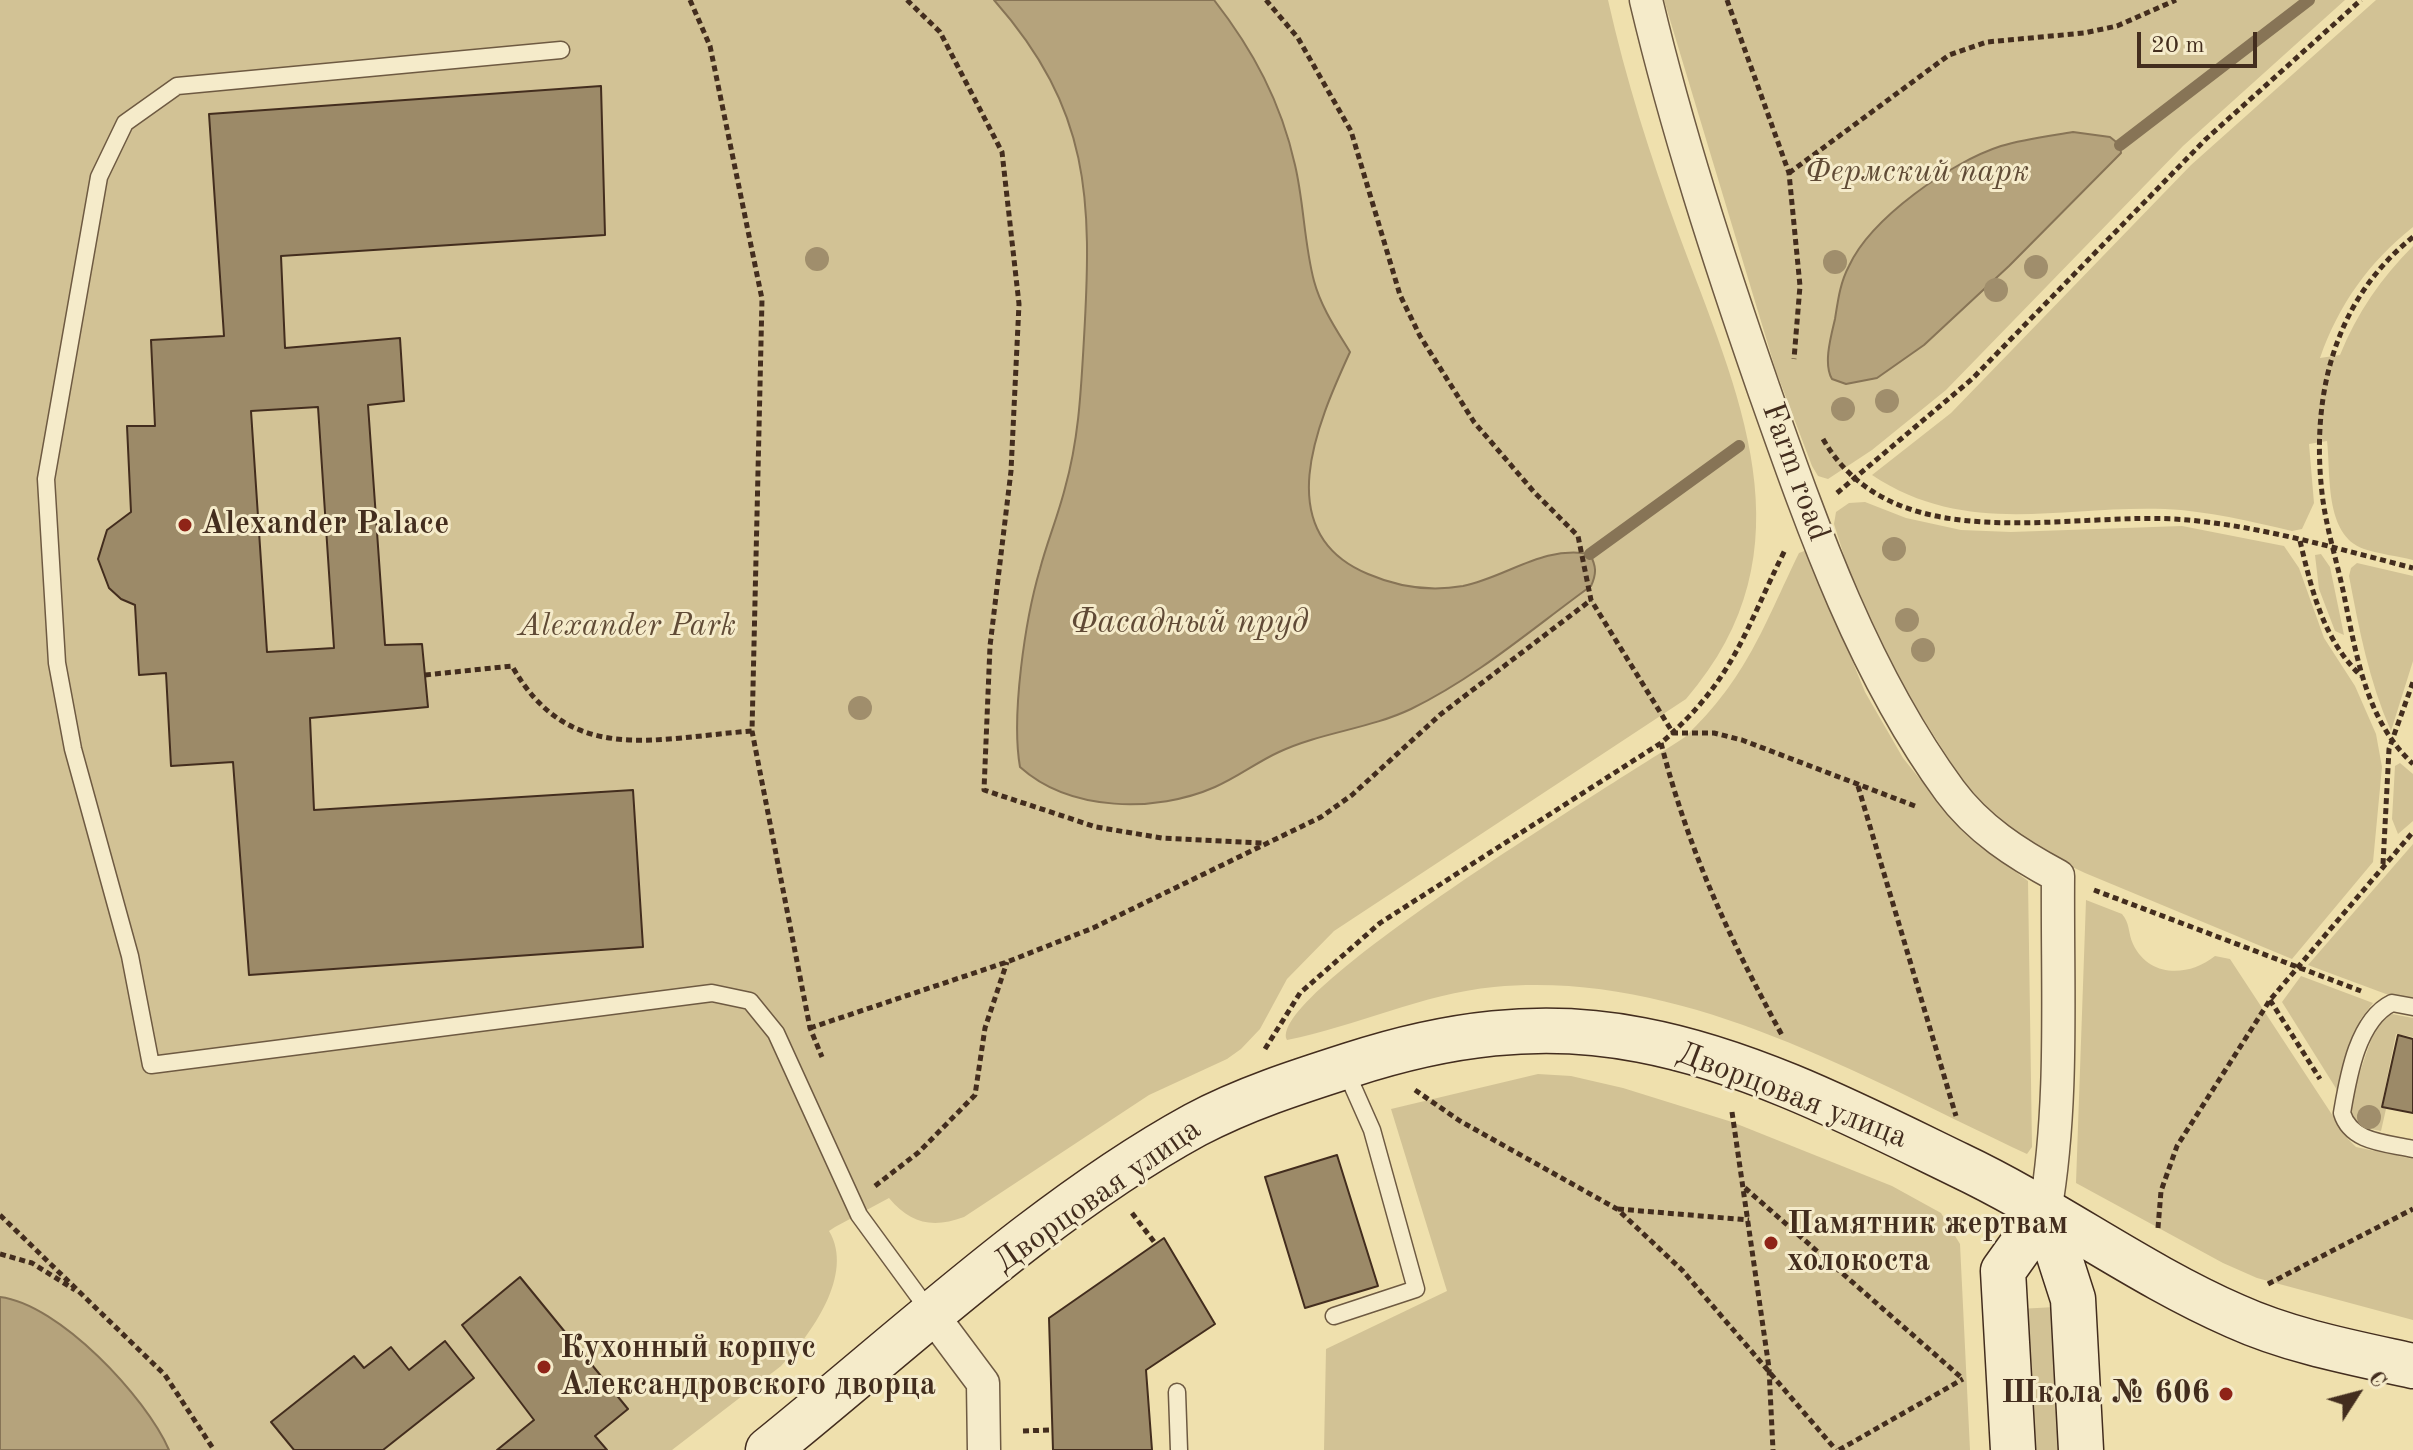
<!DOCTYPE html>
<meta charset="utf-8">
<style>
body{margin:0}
#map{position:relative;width:2413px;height:1450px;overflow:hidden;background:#efe0ad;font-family:"Old Standard TT",serif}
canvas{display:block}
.north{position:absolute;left:2317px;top:1354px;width:80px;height:80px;-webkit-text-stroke:6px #f5ebca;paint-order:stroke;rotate:54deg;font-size:22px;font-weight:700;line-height:32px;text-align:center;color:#432d1e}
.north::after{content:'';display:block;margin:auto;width:28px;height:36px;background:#432d1e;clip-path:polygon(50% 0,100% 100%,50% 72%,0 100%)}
.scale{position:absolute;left:2137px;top:32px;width:120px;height:36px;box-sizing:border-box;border:4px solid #432d1e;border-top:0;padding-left:10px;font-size:24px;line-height:28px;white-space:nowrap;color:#432d1e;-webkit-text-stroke:6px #f5ebca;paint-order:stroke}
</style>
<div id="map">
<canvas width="2413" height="1450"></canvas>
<div class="north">С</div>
<div class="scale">20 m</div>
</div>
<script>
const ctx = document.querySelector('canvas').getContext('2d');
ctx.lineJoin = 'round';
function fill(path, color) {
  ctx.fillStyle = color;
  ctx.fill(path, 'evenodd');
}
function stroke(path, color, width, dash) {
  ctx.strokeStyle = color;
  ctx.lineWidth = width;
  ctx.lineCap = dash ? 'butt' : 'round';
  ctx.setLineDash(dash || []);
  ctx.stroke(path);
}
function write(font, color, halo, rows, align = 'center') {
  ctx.font = font + ' "Old Standard TT",serif';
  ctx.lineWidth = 6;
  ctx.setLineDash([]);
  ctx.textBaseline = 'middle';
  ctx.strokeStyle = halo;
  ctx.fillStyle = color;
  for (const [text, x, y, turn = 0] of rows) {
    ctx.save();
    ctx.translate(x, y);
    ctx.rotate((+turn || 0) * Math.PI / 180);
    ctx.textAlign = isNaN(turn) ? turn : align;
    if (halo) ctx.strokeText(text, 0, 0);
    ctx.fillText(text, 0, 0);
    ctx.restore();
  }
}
fill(new Path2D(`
 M0 0H1608C1626 80 1650 155 1678 232 1737 392 1816 549 1686 699L1334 931 1287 979 1260 1029 1241 1049 1227 1059 1149 1095 964 1217C932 1229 910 1223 889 1198L835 1227 829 1231C855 1274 811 1335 781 1366L672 1450H0Z
 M1664 0H2345L2183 146 1946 390 1872 450 1828 479 1818 476 1812 466 1776 371Z
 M2376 0H2413V227C2369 262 2339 304 2320 358L2340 355C2357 313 2381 278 2413 246V560C2397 556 2379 554 2364 549 2324 535 2331 473 2327 441L2309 444 2314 503 2302 529 2292 531C2250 521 2208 511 2165 509 2060 505 1967 538 1872 475L1951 413 2191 165Z
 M1865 502 1906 518 1961 530 2011 532 2182 526 2284 546 2299 568 2324 638 2355 686 2376 734 2382 767 2373 862 2292 959 2085 873 2047 855 1995 817 1967 788 1895 674 1852 581 1834 524 1836 512 1849 503Z
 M1807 550 1865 692 1903 758 1944 809 2001 861 2028 881 2032 1147 2027 1154C1862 1077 1683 969 1494 987 1422 994 1357 1026 1287 1040 1266 992 1635 771 1685 737 1747 678 1763 627 1799 553Z
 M2321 554 2330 567 2344 635 2335 631 2319 589 2315 555Z
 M2357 563 2413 576V661L2391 731C2369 681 2359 629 2349 576L2351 568Z
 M2400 763 2413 774V821L2398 834 2392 819 2395 766Z
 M2413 844V998L2386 994 2308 965Z
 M2086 900 2122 914C2130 923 2128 933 2133 944 2149 978 2189 977 2215 956L2230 959 2348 1139 2356 1147 2413 1159V1320L2257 1278 2223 1263 2076 1183Z
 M2301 976 2373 1003 2360 1020 2337 1090 2282 1002Z
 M2392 1014 2413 1018V1037L2396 1034 2381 1108 2386 1109 2381 1131C2371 1129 2359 1127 2353 1117 2346 1104 2369 1048 2374 1031L2379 1022Z
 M1538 1074 1571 1076 1623 1088 1732 1122 1892 1186 1941 1213 1960 1244 1970 1450H1324L1326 1349 1447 1291 1391 1109Z
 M2055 1307 2062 1450H2026L2019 1309Z`), '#d2c295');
const water = new Path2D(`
 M994 0H1214C1253 50 1281 102 1295 165 1304 203 1304 243 1314 281 1321 307 1336 329 1350 352 1317 424 1269 533 1368 574 1398 587 1429 592 1463 586 1507 577 1543 545 1590 554 1596 566 1597 573 1591 586 1533 628 1477 677 1411 709 1369 729 1322 732 1279 752 1257 762 1238 777 1215 787 1156 813 1070 812 1020 767 1011 716 1025 620 1040 569 1047 542 1058 516 1065 488 1079 438 1081 390 1084 338 1092 199 1091 110 994 0Z
 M2073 132 2110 137 2120 145 2121 153 2009 266 1924 345 1877 378 1846 384 1832 379C1823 364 1831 336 1835 319 1838 300 1840 283 1849 266 1871 218 1951 162 2001 146 2024 139 2049 136 2073 132Z
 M0 1297C59 1304 146 1397 169 1450H0Z`);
fill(water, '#b5a37c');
stroke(water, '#877456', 2);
stroke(new Path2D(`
 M2120 145 2309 0
 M1590 554 1739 446`), '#877456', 12);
const building = new Path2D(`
 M601 86 605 235 281 256 285 348 400 338 404 401 368 405 385 645 422 644 428 707 310 718 314 810 633 790 643 947 249 975 233 762 171 766 166 673 139 675 135 605 121 599 109 588 98 559 107 530 131 512 127 426H155L151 340 224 336 209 114ZM318 407 334 648 267 652 251 411Z
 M2398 1035 2413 1039V1113L2382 1107Z
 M1337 1155 1378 1286 1305 1308 1265 1177Z
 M1164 1238 1215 1324 1146 1370 1152 1450H1053L1049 1318Z
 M520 1277 628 1409 595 1436 607 1450H497L534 1420 462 1325Z
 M445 1341 474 1378 383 1450H294L271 1422 354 1356 364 1368 391 1347 409 1370Z`);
fill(building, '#9c8a68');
stroke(building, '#432d1e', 2);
const lane = new Path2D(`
 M561 50 177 86 125 123 99 177 46 479 57 663 73 749 130 956 151 1065 712 993 750 1001 776 1033 859 1215 930 1312
 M2413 1007 2392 1003C2357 1020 2348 1078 2342 1113 2351 1143 2387 1143 2413 1149
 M1334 1316 1416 1289 1372 1130 1345 1069
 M1177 1392 1179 1450`);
const street = new Path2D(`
 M1646 0C1677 131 1719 260 1763 387 1812 526 1862 671 1950 791 1978 829 2017 854 2058 876 2057 987 2064 1102 2045 1212
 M933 1316 983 1383 984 1450`);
const secondary = new Path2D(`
 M2045 1212 2073 1299 2081 1450
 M768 1450C901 1343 1045 1207 1195 1125 1244 1099 1297 1082 1350 1065 1445 1034 1541 1020 1641 1040 1752 1061 1858 1116 1959 1165 2054 1210 2139 1274 2235 1316 2290 1341 2354 1353 2413 1366
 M2013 1450 2003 1271 2045 1212`);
stroke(lane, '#6e5a42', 19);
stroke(street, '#6e5a42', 35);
stroke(secondary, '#432d1e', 47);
stroke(new Path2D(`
 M690 0 710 46 762 299 752 731 810 1028 822 1057
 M907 0 940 32 1002 152 1019 304 1011 471 990 646 984 790 1096 827 1162 838 1262 843
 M1266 0 1298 38 1351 131 1400 295 1420 336 1474 422 1534 492 1578 536 1591 600 1673 733H1714L1742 740 1915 806
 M1727 0 1789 173 1800 286 1794 359
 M1789 173 1949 55 1987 42 2084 33 2117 26 2176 0
 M2413 237C2334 300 2311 396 2322 493 2326 529 2338 564 2345 600 2357 659 2367 721 2413 764
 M1823 439C1895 564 2070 509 2188 520 2264 527 2339 549 2413 568
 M1837 493 1972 379 2206 139 2361 0
 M2300 541C2312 591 2323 639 2361 676
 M425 675 512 666C569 767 655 738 752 731
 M1661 743C1689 852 1729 938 1783 1037
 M1858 786 1956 1116
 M2383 864 2389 749 2413 682
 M2094 890 2361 991
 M2270 1000 2320 1079
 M810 1028 1007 962 1093 928 1321 817 1352 795 1441 714 1591 600
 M1265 1049 1300 993 1380 923 1661 743C1734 680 1744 632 1785 550
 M1415 1090 1460 1121 1617 1209 1682 1270 1836 1450
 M1732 1112 1769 1368 1773 1450
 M875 1186 919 1152 975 1095 985 1028 1007 962
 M1745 1188 1963 1379
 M1618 1209 1749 1220
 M1132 1213 1155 1243
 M0 1215 165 1375 214 1450
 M2158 1228 2161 1191 2177 1146 2270 1000 2413 832
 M0 1254 32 1263 75 1290
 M2268 1284 2413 1209
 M1023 1431 1049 1430
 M1839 1450 1963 1379`), '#432d1e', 5, [6, 4]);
stroke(lane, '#f5ebca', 16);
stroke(street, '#f5ebca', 32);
stroke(secondary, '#f5ebca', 44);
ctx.fillStyle = '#a08e6c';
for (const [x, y] of [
 [817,259],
 [1835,262],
 [2036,267],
 [1996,290],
 [1887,401],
 [1843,409],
 [1894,549],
 [1907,620],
 [1923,650],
 [860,708],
 [2369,1117]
]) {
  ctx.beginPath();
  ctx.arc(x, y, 12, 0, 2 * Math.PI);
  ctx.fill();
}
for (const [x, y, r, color] of [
 [185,525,8,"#8f2418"],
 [1771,1243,8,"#8f2418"],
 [544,1367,8,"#8f2418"],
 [2226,1394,8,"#8f2418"]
]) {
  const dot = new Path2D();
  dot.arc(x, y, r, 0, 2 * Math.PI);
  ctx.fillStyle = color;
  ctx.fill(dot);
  stroke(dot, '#f5ebca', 3);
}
write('italic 32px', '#604b36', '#f5ebca', [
 ["Фермский парк",1917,173],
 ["Alexander Park",627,627]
]);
write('32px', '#432d1e', '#f5ebca', [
 ["Farm road",1795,472,70],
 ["Дворцовая улица",1792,1096,21],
 ["Дворцовая улица",1098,1196,-35]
]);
write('bold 32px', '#432d1e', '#f5ebca', [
 ["Alexander Palace",201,525],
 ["Памятник жертвам",1787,1225],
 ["холокоста",1787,1262],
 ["Кухонный корпус",560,1349],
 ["Александровского дворца",560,1386],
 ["Школа № 606",2210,1394,"right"]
], 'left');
write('italic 34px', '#604a36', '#f5ebca', [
 ["Фасадный пруд",1189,623]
]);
</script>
